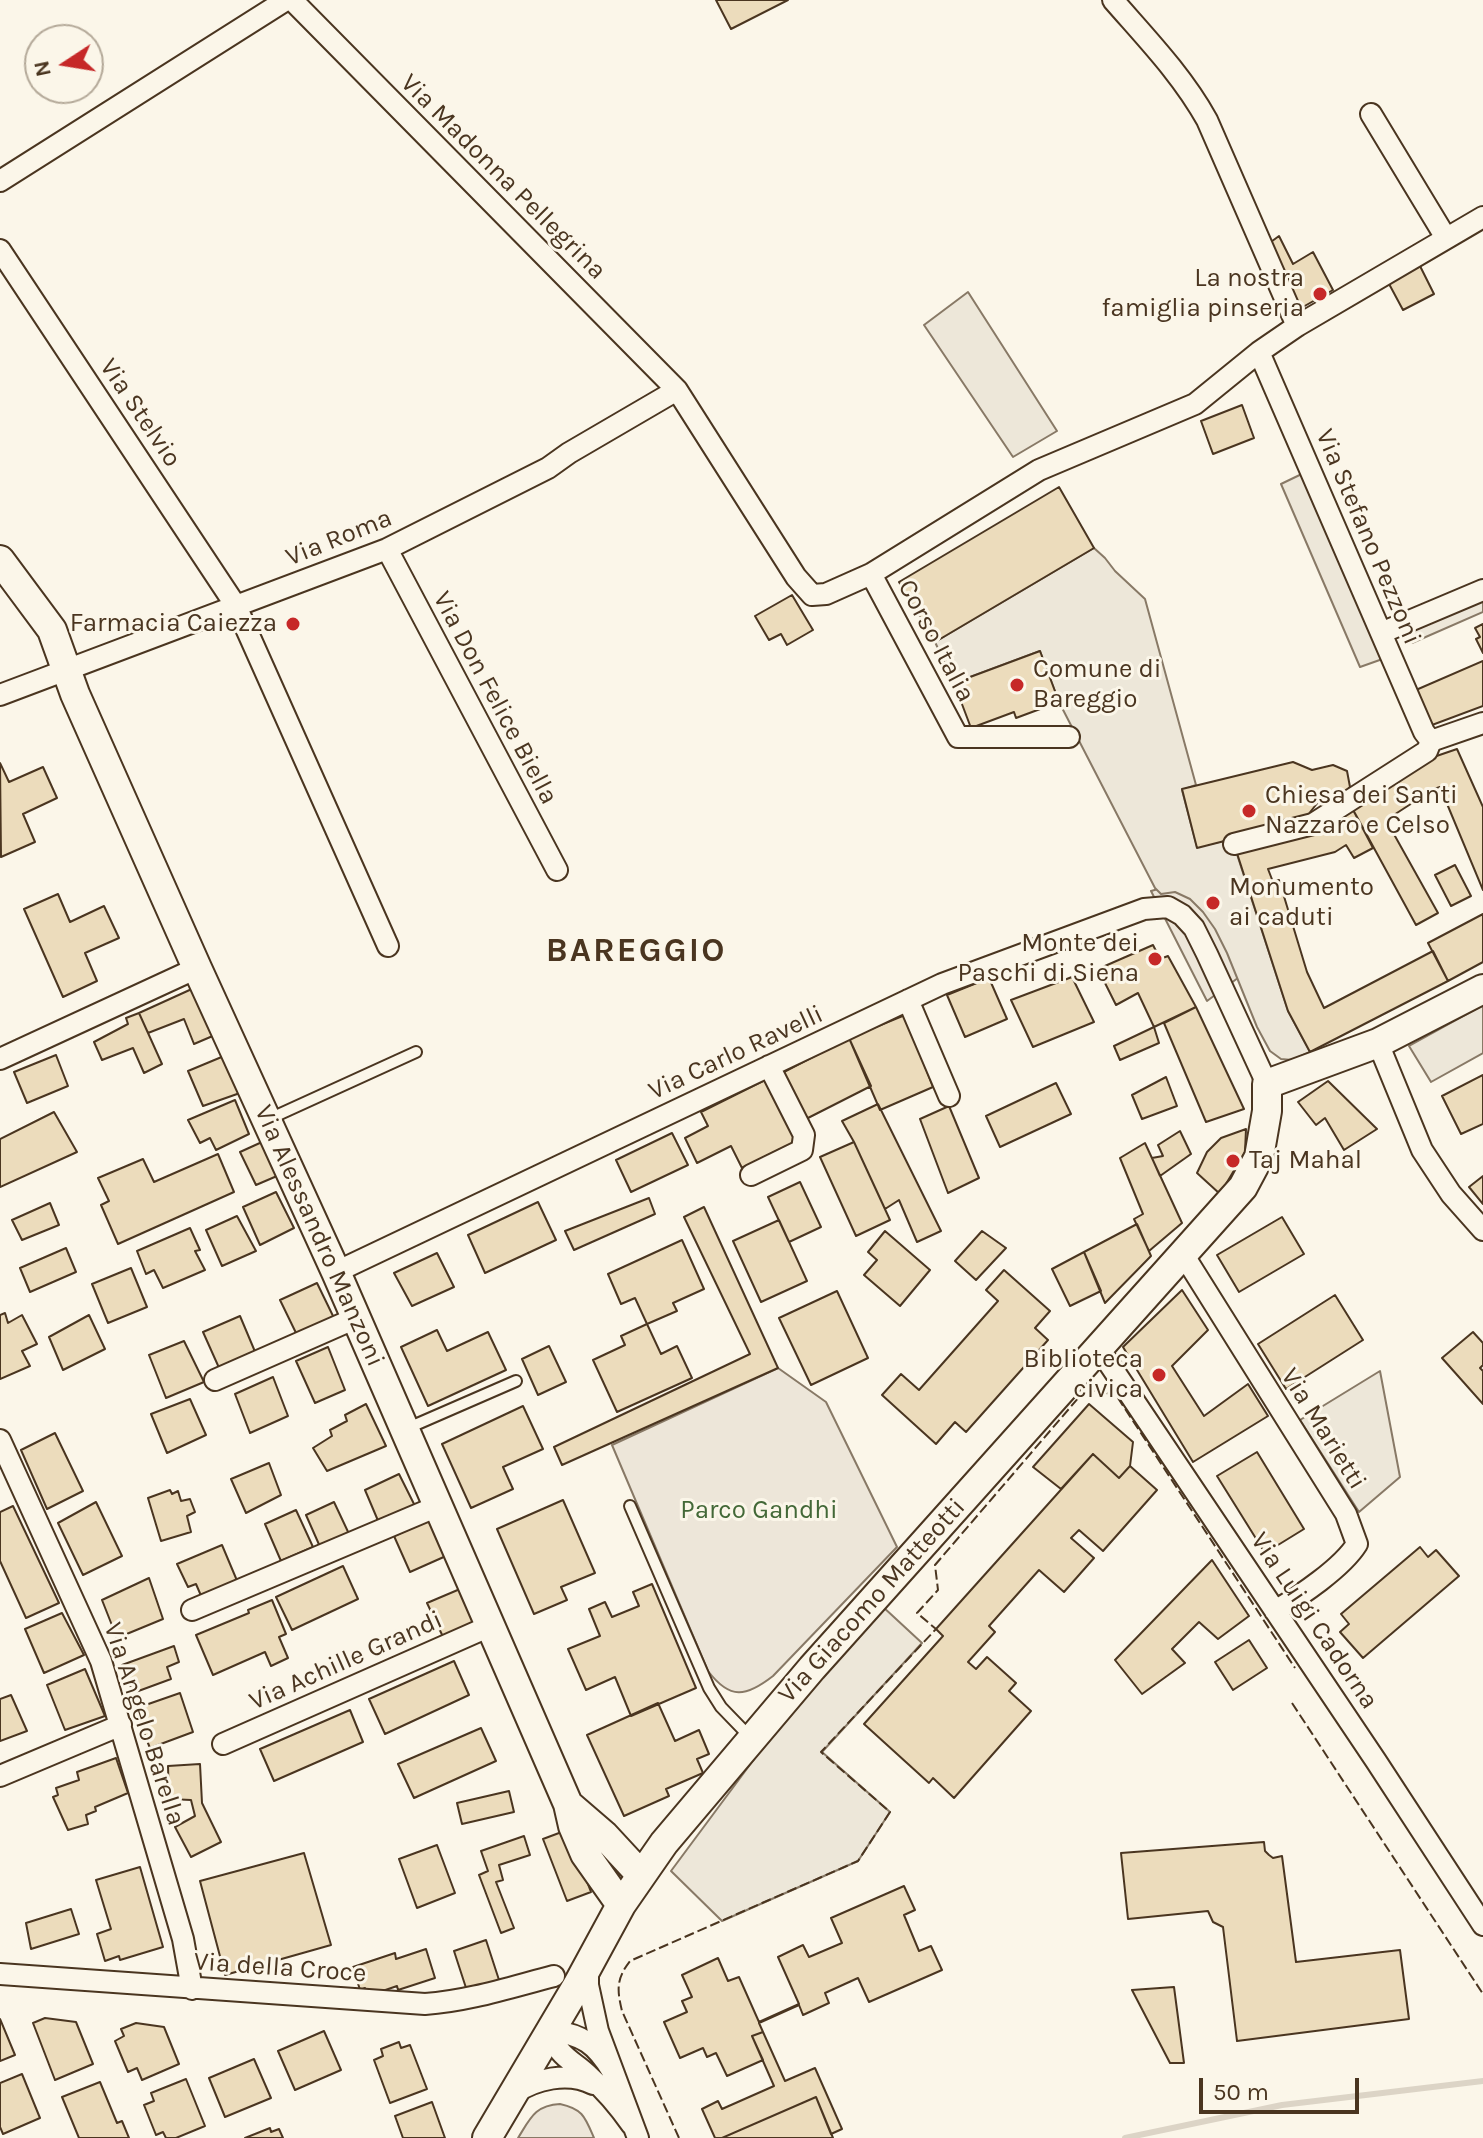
<!DOCTYPE html>
<style>
body{margin:0}
#map{position:relative;width:1483px;height:2138px;overflow:hidden;background:#fbf6e9;font-family:Karla,sans-serif}
canvas{display:block}
.north{position:absolute;left:24px;top:24px;width:80px;height:80px;box-sizing:border-box;background:#fbf6e9;border:2px solid #b4a999;border-radius:50%;rotate:258deg;font-size:22px;font-weight:700;line-height:32px;text-align:center;color:#4a3520}
.north::after{content:'';display:block;margin:auto;width:28px;height:36px;background:#c62828;clip-path:polygon(50% 0,100% 100%,50% 72%,0 100%)}
.scale{position:absolute;left:1199px;top:2078px;width:160px;height:36px;box-sizing:border-box;border:4px solid #4a3520;border-top:0;padding-left:10px;font-size:24px;line-height:28px;white-space:nowrap;color:#4a3520;-webkit-text-stroke:6px #fbf6e9;paint-order:stroke}
</style>
<div id="map">
<canvas width="1483" height="2138"></canvas>
<div class="north">N</div>
<div class="scale">50 m</div>
</div>
<script>
const ctx = document.querySelector('canvas').getContext('2d');
ctx.lineJoin = 'round';
function fill(path, color) {
  ctx.fillStyle = color;
  ctx.fill(path, 'evenodd');
}
function stroke(path, color, width, dash) {
  ctx.strokeStyle = color;
  ctx.lineWidth = width;
  ctx.lineCap = dash ? 'butt' : 'round';
  ctx.setLineDash(dash || []);
  ctx.stroke(path);
}
function write(font, color, halo, rows, align = 'center') {
  ctx.font = font + ' Karla,sans-serif';
  ctx.lineWidth = 6;
  ctx.setLineDash([]);
  ctx.textBaseline = 'middle';
  ctx.strokeStyle = halo;
  ctx.fillStyle = color;
  for (const [text, x, y, turn = 0] of rows) {
    ctx.save();
    ctx.translate(x, y);
    ctx.rotate((+turn || 0) * Math.PI / 180);
    ctx.textAlign = isNaN(turn) ? turn : align;
    if (halo) ctx.strokeText(text, 0, 0);
    ctx.fillText(text, 0, 0);
    ctx.restore();
  }
}
const green = new Path2D(`
 M1230 869 1262 960 1207 1001 1151 891Z
 M778 1368 826 1402 897 1547 773 1676C746 1697 730 1700 708 1671L612 1445Z
 M560 2104C583 2109 585 2117 594 2138H518C530 2119 535 2105 560 2104Z`);
fill(green, '#ede6d9');
stroke(green, '#887966', 2);
const parking = new Path2D(`
 M968 292 1057 431 1013 457 924 325Z
 M1310 470 1391 656 1360 667 1281 484Z
 M1094 548 1105 558 1115 571 1145 599 1196 785 1182 790 1197 847 1232 839 1288 1011 1310 1052 1292 1060 1281 1059 1270 1051 1257 1027 1227 953 1215 929 1203 912 1190 899 1175 892 1161 894 1155 888 1059 702 1040 651 954 683 935 642Z
 M1483 593V612L1412 643 1405 626Z
 M1483 1005V1053L1431 1082 1409 1046Z
 M1380 1371 1400 1477 1359 1512 1300 1420Z
 M882 1606 922 1643 822 1752 890 1812 858 1861 722 1921 671 1871 775 1731Z`);
fill(parking, '#ede7d9');
stroke(parking, '#887966', 2);
stroke(new Path2D(`
 M1125 2138 1282 2105 1483 2081`), '#dcd4c6', 6);
const building = new Path2D(`
 M716 0H788L731 29Z
 M1279 236 1293 264 1313 252 1333 290 1294 312 1264 247Z
 M1420 266 1434 294 1403 310 1388 282Z
 M1242 405 1254 438 1213 454 1201 421Z
 M1059 487 1094 548 935 642 899 582Z
 M792 595 813 630 787 645 781 634 769 640 755 616Z
 M1483 624V653L1476 639 1480 637 1475 628Z
 M1040 651 1059 702 1016 718 1014 712 971 728 954 683Z
 M1483 661V706L1424 728 1409 693Z
 M1457 749 1483 807V890L1440 787 1434 789 1386 820 1438 913 1416 925 1351 806 1419 762Z
 M1293 762 1312 770 1333 765 1347 771 1350 787 1340 797 1319 801 1303 821 1197 848 1182 789Z
 M0 763 9 782 43 767 57 798 23 814 35 842 1 857Z
 M1351 806 1373 848 1354 858 1346 845 1335 852 1268 869 1273 882 1279 880 1307 972 1324 1008 1433 951 1448 981 1310 1052 1288 1011 1235 847Z
 M1455 865 1471 896 1451 906 1435 875Z
 M58 894 70 922 104 906 119 938 85 953 97 981 63 997 24 909Z
 M1483 914V962L1448 981 1428 943Z
 M1153 945 1160 959 1168 956 1196 1007 1154 1027 1138 993 1116 1005 1098 969Z
 M1072 977 1094 1022 1033 1047 1011 1000Z
 M989 978 1007 1019 965 1037 947 995Z
 M194 988 215 1035 194 1044 184 1019 148 1033 139 1013Z
 M1196 1007 1244 1109 1206 1122 1164 1023Z
 M139 1013 162 1064 144 1073 133 1048 102 1060 94 1042 128 1024 126 1018Z
 M905 1015 933 1087 880 1110 849 1038Z
 M1154 1027 1159 1043 1120 1060 1114 1046Z
 M849 1038 871 1086 806 1119 782 1073Z
 M56 1055 68 1086 27 1103 14 1072Z
 M224 1056 240 1093 203 1106 188 1071Z
 M1483 1075V1124L1461 1134 1442 1096Z
 M1166 1077 1177 1106 1142 1119 1132 1095Z
 M769 1078 799 1140 742 1168 731 1146 697 1163 685 1138 708 1126 701 1112Z
 M1328 1081 1377 1129 1344 1150 1325 1118 1316 1125 1298 1102Z
 M1056 1083 1071 1114 1000 1147 986 1116Z
 M235 1100 249 1134 216 1150 210 1138 200 1143 188 1120Z
 M878 1104 941 1231 917 1242 899 1200 885 1209 854 1142 842 1121Z
 M949 1106 979 1178 948 1193 920 1119Z
 M54 1112 77 1152 0 1187V1139Z
 M1246 1129 1245 1152 1220 1194 1197 1173 1207 1152 1221 1138Z
 M1180 1131 1191 1154 1160 1176 1152 1158 1163 1156 1158 1145Z
 M672 1133 688 1165 631 1192 616 1160Z
 M262 1142 277 1176 256 1185 240 1152Z
 M854 1142 890 1220 856 1236 820 1157Z
 M1145 1143 1182 1223 1149 1251 1134 1219 1143 1214 1120 1158Z
 M218 1154 234 1192 118 1244 101 1205 109 1201 98 1178 143 1159 154 1182Z
 M1483 1176V1204L1469 1187Z
 M800 1182 821 1227 789 1242 768 1197Z
 M276 1192 294 1228 260 1245 243 1207Z
 M649 1198 655 1214 574 1250 565 1231Z
 M538 1202 556 1240 485 1273 468 1235Z
 M50 1203 59 1225 22 1240 12 1220Z
 M704 1207 778 1368 562 1465 554 1447 750 1354 684 1217Z
 M237 1216 256 1251 222 1266 206 1230Z
 M1282 1217 1304 1254 1239 1292 1217 1255Z
 M779 1220 807 1281 761 1302 733 1241Z
 M1137 1224 1151 1256 1105 1303 1084 1252Z
 M190 1228 200 1250 195 1251 205 1270 163 1288 154 1270 146 1274 137 1251Z
 M885 1231 930 1270 900 1306 864 1275 877 1260 868 1252Z
 M982 1231 1006 1248 976 1280 955 1261Z
 M682 1240 704 1289 673 1303 677 1311 647 1324 635 1298 621 1304 608 1274Z
 M66 1248 76 1272 30 1292 20 1268Z
 M1084 1252 1101 1291 1070 1306 1052 1269Z
 M437 1253 454 1287 412 1306 394 1273Z
 M131 1268 147 1307 108 1323 92 1284Z
 M1004 1270 1050 1311 1035 1328 1048 1340 966 1432 955 1422 936 1444 882 1395 901 1374 919 1390 998 1301 986 1290Z
 M317 1283 334 1318 297 1335 280 1300Z
 M1182 1290 1208 1330 1172 1366 1204 1416 1248 1384 1268 1416 1193 1462 1123 1347Z
 M837 1291 868 1358 811 1385 779 1318Z
 M1335 1295 1363 1340 1286 1389 1258 1344Z
 M5 1313 8 1323 22 1315 37 1344 22 1351 30 1366 0 1379V1315Z
 M89 1315 105 1349 63 1370 49 1337Z
 M240 1316 256 1354 220 1370 203 1332Z
 M647 1324 661 1354 677 1346 692 1378 617 1412 593 1360 625 1345 621 1336Z
 M437 1330 447 1351 488 1332 506 1370 428 1406 401 1347Z
 M1473 1332 1483 1343V1365L1480 1368 1483 1371V1404L1442 1358Z
 M184 1341 204 1382 166 1398 149 1355Z
 M549 1346 566 1382 538 1395 522 1359Z
 M328 1347 345 1390 315 1403 296 1361Z
 M273 1377 288 1416 250 1433 235 1394Z
 M190 1399 206 1435 167 1453 151 1414Z
 M366 1404 386 1446 327 1471 313 1448 332 1436 330 1430 347 1421 345 1415Z
 M1089 1404 1133 1442 1130 1466 1119 1478 1093 1454 1061 1489 1033 1467Z
 M523 1406 543 1449 503 1467 513 1489 471 1508 442 1444Z
 M55 1433 83 1491 47 1509 21 1450Z
 M1257 1452 1304 1529 1265 1553 1217 1476Z
 M1093 1454 1119 1478 1130 1466 1157 1490 1103 1551 1079 1530 1071 1538 1094 1558 1064 1592 1039 1570 989 1626 995 1632 968 1662 976 1669 987 1657 1016 1683 1009 1691 1031 1711 954 1798 933 1778 929 1783 864 1724 943 1636 936 1629Z
 M269 1463 281 1495 246 1513 231 1479Z
 M399 1474 416 1508 379 1523 365 1490Z
 M170 1490 172 1494 178 1491 181 1501 190 1499 195 1512 187 1516 191 1532 161 1541 148 1498Z
 M563 1500 595 1573 561 1587 567 1600 534 1614 497 1529Z
 M96 1502 122 1556 83 1575 58 1523Z
 M334 1502 350 1536 321 1549 306 1515Z
 M13 1506 59 1603 26 1618 0 1561V1512Z
 M296 1510 313 1547 281 1561 265 1524Z
 M430 1520 446 1556 410 1572 394 1536Z
 M222 1545 238 1583 202 1598 196 1584 188 1587 177 1564Z
 M1420 1547 1428 1557 1436 1550 1459 1576 1363 1658 1340 1632 1349 1624 1341 1614Z
 M1212 1560 1249 1616 1218 1639 1199 1622 1172 1649 1185 1663 1142 1694 1115 1660Z
 M343 1566 358 1599 292 1630 276 1597Z
 M149 1578 163 1619 117 1638 102 1600Z
 M652 1584 696 1688 631 1716 615 1677 586 1690 568 1649 600 1636 589 1609 605 1602 612 1617 639 1606 633 1592Z
 M460 1589 477 1626 445 1641 427 1603Z
 M272 1600 286 1634 279 1637 288 1658 271 1666 265 1652 213 1675 196 1635 249 1613 248 1610Z
 M62 1613 84 1655 44 1673 25 1629Z
 M1249 1640 1267 1668 1233 1690 1215 1662Z
 M174 1646 179 1662 167 1667 171 1679 133 1693 122 1665Z
 M454 1661 469 1695 385 1734 369 1699Z
 M85 1669 105 1716 65 1730 47 1685Z
 M180 1693 193 1732 150 1748 134 1709Z
 M11 1695 27 1731 0 1741V1699Z
 M658 1703 675 1741 699 1730 709 1754 697 1759 703 1773 666 1789 669 1796 624 1816 587 1735Z
 M350 1710 363 1742 274 1781 260 1749Z
 M481 1728 496 1761 414 1798 398 1764Z
 M116 1758 128 1793 95 1807 96 1811 86 1815 88 1824 68 1830 53 1797 58 1795 56 1788 79 1780 77 1772Z
 M200 1764 202 1803 221 1842 191 1857 175 1827 195 1816 191 1800 169 1799 168 1766Z
 M509 1791 514 1812 462 1824 457 1803Z
 M567 1830 591 1892 567 1901 543 1839Z
 M524 1836 530 1855 499 1865 503 1880 496 1882 514 1928 501 1933 479 1875 488 1871 481 1851Z
 M1264 1842 1265 1851 1269 1855 1273 1858 1282 1856 1296 1962 1400 1950 1409 2019 1237 2041 1223 1927 1213 1922 1208 1911 1128 1919 1121 1853Z
 M437 1845 455 1893 417 1908 399 1859Z
 M304 1853 331 1945 225 1975 200 1881Z
 M140 1867 163 1947 120 1960 119 1956 105 1961 97 1934 111 1929 96 1880Z
 M904 1886 915 1910 904 1915 919 1951 931 1946 942 1970 869 2002 858 1978 825 1993 829 2003 803 2015 799 2005 759 2023 763 2032 752 2036 763 2060 727 2076 716 2053 707 2057 703 2048 680 2058 664 2022 687 2012 682 2001 692 1997 682 1975 718 1958 728 1981 739 1977 759 2022 799 2004 778 1957 803 1945 809 1957 842 1943 831 1918Z
 M71 1909 79 1934 31 1949 26 1923Z
 M486 1940 500 1983 468 1994 454 1951Z
 M426 1949 435 1978 398 1990 397 1986 368 1996 365 1988 360 1990 353 1967 395 1953 396 1959Z
 M1174 1987 1184 2063H1170L1132 1990Z
 M45 2018 76 2022 93 2064 55 2080 33 2023Z
 M0 2019 15 2055 0 2061Z
 M136 2023 164 2027 179 2064 142 2080 137 2068 128 2072 115 2041 124 2036 121 2029Z
 M324 2031 341 2070 295 2090 278 2051Z
 M763 2032 785 2081 815 2068 842 2129 831 2134 816 2097 722 2138H715L702 2109 718 2101 722 2109 774 2086 752 2036Z
 M399 2042 401 2048 410 2045 427 2089 390 2103 374 2060 383 2056 381 2049Z
 M254 2059 271 2098 225 2117 209 2078Z
 M22 2074 40 2118 3 2134 0 2127V2083Z
 M186 2079 205 2126 176 2138H166L163 2132 156 2135 144 2105 154 2101 151 2093Z
 M100 2082 117 2123 122 2121 129 2138H79L62 2097Z
 M816 2097 833 2138H722Z
 M432 2102 445 2138H403L395 2116Z
 M270 2128 271 2132 279 2129 283 2138H245Z`);
fill(building, '#ecdcbc');
stroke(building, '#4a3520', 2);
const lane = new Path2D(`
 M269 1119 416 1052
 M408 1428 516 1381
 M630 1506 709 1688 721 1707 750 1737`);
const street = new Path2D(`
 M292 0 677 390 796 577 812 595 826 594 871 574 1039 470 1195 404 1259 352 1297 326 1483 217
 M1113 0C1147 39 1182 75 1207 120L1297 326
 M1371 114 1446 238
 M0 181 286 0
 M0 250 236 606 388 946
 M1259 352 1424 732 1431 741
 M387 549 557 870
 M871 574 958 737H1069
 M1381 633 1483 590
 M0 695 387 549 548 468 569 453 677 390
 M1431 741 1483 723
 M1234 844 1313 824 1427 751 1431 741
 M908 1000 949 1096
 M1378 1043 1422 1150 1451 1194 1483 1230
 M0 1059 197 968
 M751 1175 802 1150 804 1135 769 1066
 M1183 1254 1346 1514 1357 1544C1342 1568 1300 1596 1275 1611
 M336 1272 942 984 1144 909 1168 907 1182 915 1194 928 1207 954 1267 1084
 M1095 1352 1108 1362 1376 1761 1483 1925
 M215 1380 356 1318
 M0 1440 101 1661 183 1939 192 1989
 M192 1610 438 1506
 M223 1744 490 1626
 M0 1776 121 1725
 M588 1965V1985L598 2031 638 2138
 M0 1974 425 2004C469 2001 511 1987 554 1976
 M612 2071C596 2044 583 2035 551 2030 557 2058 572 2059 590 2077 606 2091 620 2108 632 2125
 M513 2094C535 2079 568 2071 593 2084`);
const secondary = new Path2D(`
 M0 560 52 630 75 694 197 968 336 1272 568 1804 573 1826 585 1854 621 1905
 M568 1804 604 1835 641 1875
 M487 2138 577 1986 621 1905 664 1843 812 1668 1243 1187 1259 1157 1267 1111V1084L1378 1043 1483 989`);
stroke(lane, '#4a3520', 14);
stroke(street, '#4a3520', 24);
stroke(secondary, '#4a3520', 32);
stroke(lane, '#fbf6e9', 10);
stroke(street, '#fbf6e9', 20);
stroke(secondary, '#fbf6e9', 28);
stroke(new Path2D(`
 M1292 1703 1483 1994
 M679 2138 622 2011C617 1990 616 1979 630 1961L858 1861 890 1812 821 1752 936 1629 917 1613 938 1590 935 1565 1086 1389 1116 1395 1295 1668`), '#4a3520', 2, [10, 4]);
for (const [x, y, r, color] of [
 [1320,294,8,"#c62828"],
 [293,624,8,"#c62828"],
 [1017,685,8,"#c62828"],
 [1249,811,8,"#c62828"],
 [1213,903,8,"#c62828"],
 [1155,959,8,"#c62828"],
 [1233,1161,8,"#c62828"],
 [1159,1375,8,"#c62828"]
]) {
  const dot = new Path2D();
  dot.arc(x, y, r, 0, 2 * Math.PI);
  ctx.fillStyle = color;
  ctx.fill(dot);
  stroke(dot, '#fbf6e9', 3);
}
write('26px', '#4a3520', '#fbf6e9', [
 ["Via Madonna Pellegrina",503,177,45],
 ["Via Stelvio",140,413,56],
 ["Via Stefano Pezzoni",1368,537,67],
 ["Via Roma",339,538,-22],
 ["Corso Italia",936,641,62],
 ["Via Don Felice Biella",495,698,62],
 ["Via Carlo Ravelli",736,1053,-25],
 ["Via Alessandro Manzoni",319,1236,66],
 ["Via Marietti",1323,1429,58],
 ["Via Giacomo Matteotti",872,1601,-48],
 ["Via Luigi Cadorna",1314,1621,56],
 ["Via Achille Grandi",346,1661,-24],
 ["Via Angelo Barella",144,1724,72],
 ["Via della Croce",280,1968,4]
]);
write('26px', '#4a3520', '#fbf6e9', [
 ["La nostra",1304,279],
 ["famiglia pinseria",1304,309],
 ["Farmacia Caiezza",277,624],
 ["Comune di",1033,670,"left"],
 ["Bareggio",1033,700,"left"],
 ["Chiesa dei Santi",1265,796,"left"],
 ["Nazzaro e Celso",1265,826,"left"],
 ["Monumento",1229,888,"left"],
 ["ai caduti",1229,918,"left"],
 ["Monte dei",1139,944],
 ["Paschi di Siena",1139,974],
 ["Taj Mahal",1249,1161,"left"],
 ["Biblioteca",1143,1360],
 ["civica",1143,1390]
], 'right');
write('26px', '#436837', '#fbf6e9', [
 ["Parco Gandhi",759,1511]
]);
ctx.letterSpacing = '2px';
write('bold 34px', '#4a3520', '#fbf6e9', [
 ["BAREGGIO",636,951]
]);
ctx.letterSpacing = '0px';
</script>
